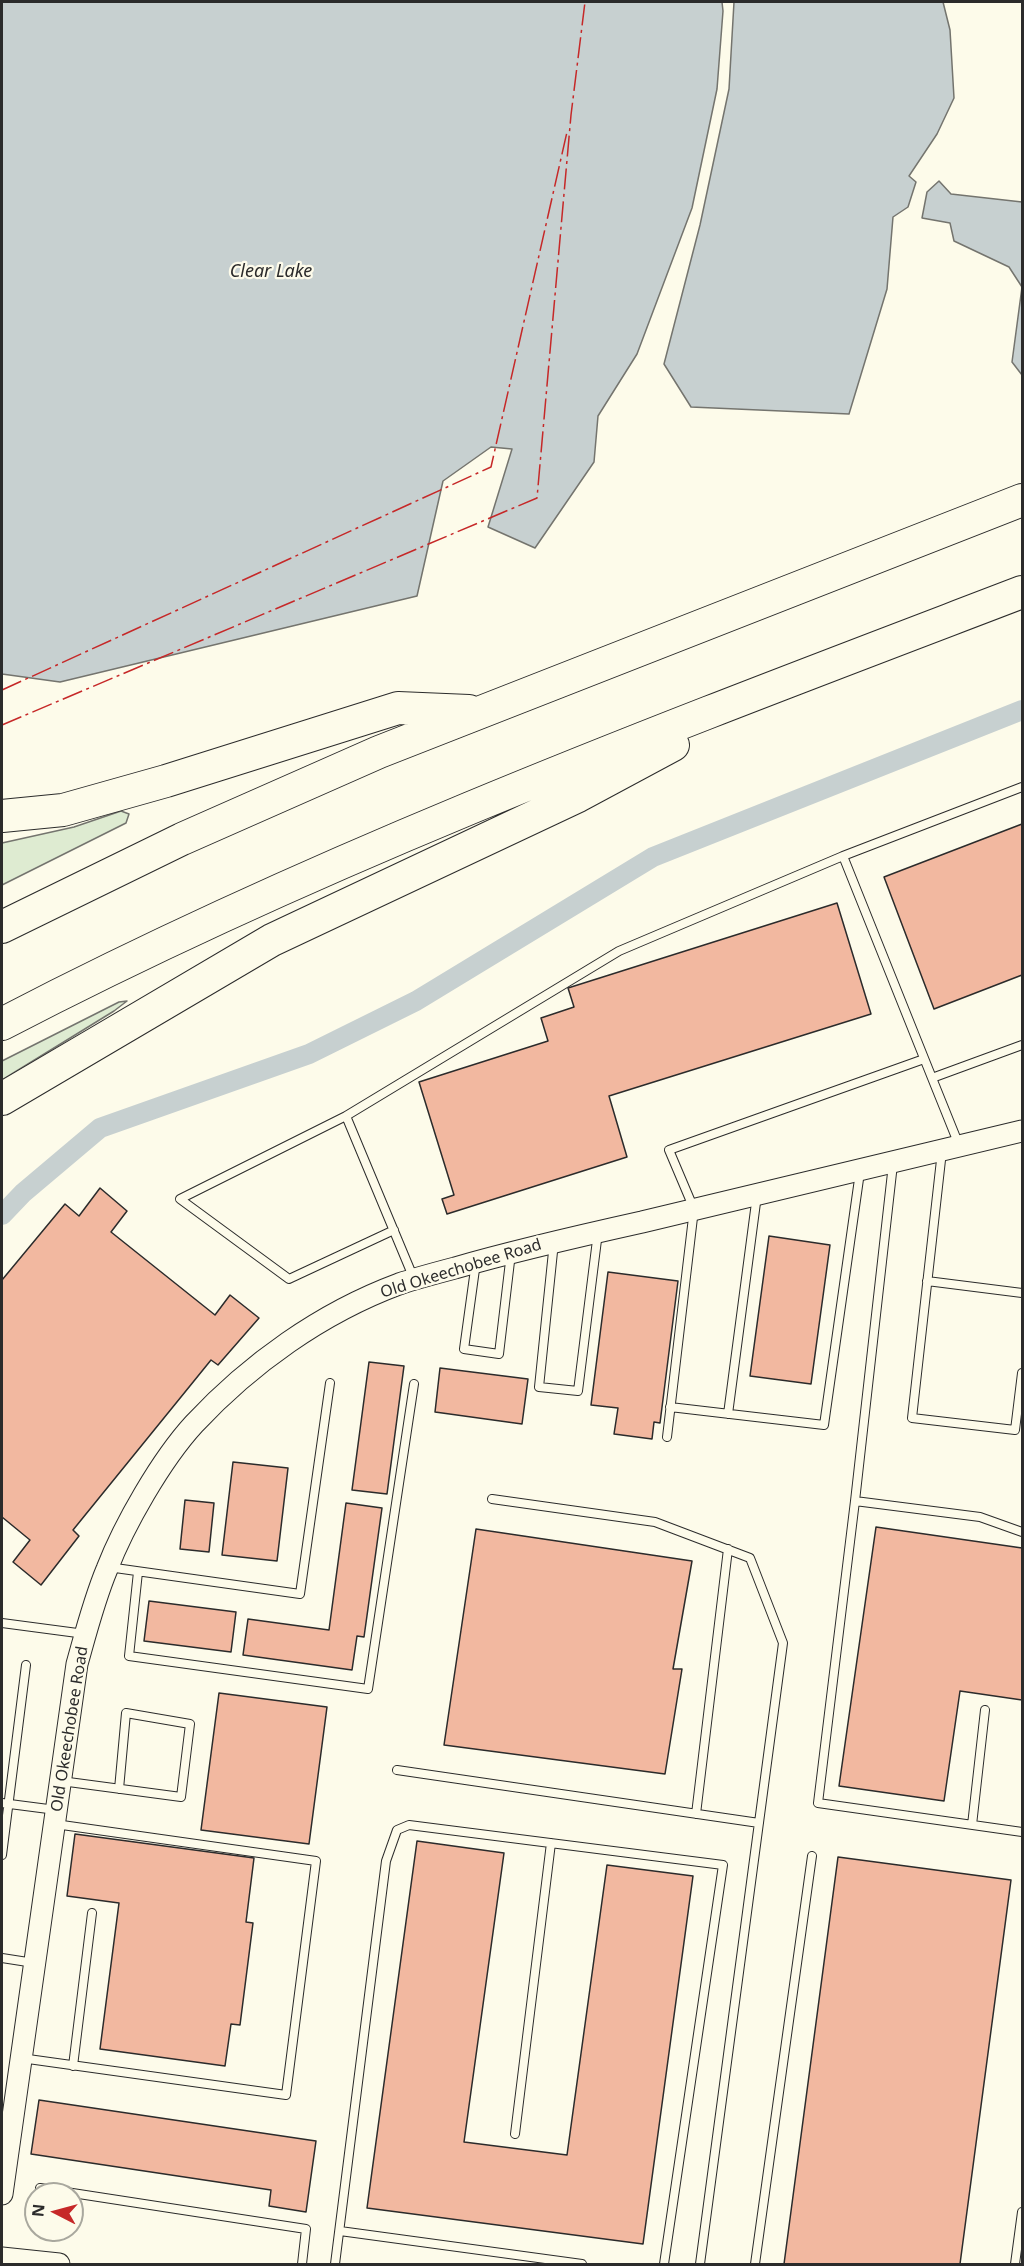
<!DOCTYPE html>
<style>
body{margin:0}
#map{position:relative;width:1024px;height:2266px;overflow:hidden;background:#fdfbea;font-family:"Noto Sans",sans-serif}
canvas{display:block}
.frame{position:absolute;inset:0;border:3px solid #2b2b2b;pointer-events:none}
.north{position:absolute;left:24px;top:2182px;width:60px;height:60px;box-sizing:border-box;background:#fdfbea;border:2px solid #a9a89e;border-radius:50%;rotate:276deg;font-size:16px;font-weight:700;line-height:24px;text-align:center;color:#2b2b2b}
.north::after{content:'';display:block;margin:auto;width:21px;height:27px;background:#c62828;clip-path:polygon(50% 0,100% 100%,50% 72%,0 100%)}
</style>
<div id="map">
<canvas width="1024" height="2266"></canvas>
<div class="frame"></div>
<div class="north">N</div>
</div>
<script>
const ctx = document.querySelector('canvas').getContext('2d');
ctx.lineJoin = 'round';
function fill(path, color) {
  ctx.fillStyle = color;
  ctx.fill(path, 'evenodd');
}
function stroke(path, color, width, dash) {
  ctx.strokeStyle = color;
  ctx.lineWidth = width;
  ctx.lineCap = dash ? 'butt' : 'round';
  ctx.setLineDash(dash || []);
  ctx.stroke(path);
}
function write(font, color, halo, rows, align = 'center') {
  ctx.font = font + ' "Noto Sans",sans-serif';
  ctx.lineWidth = 4.5;
  ctx.setLineDash([]);
  ctx.textBaseline = 'middle';
  ctx.strokeStyle = halo;
  ctx.fillStyle = color;
  for (const [text, x, y, turn = 0] of rows) {
    ctx.save();
    ctx.translate(x, y);
    ctx.rotate((+turn || 0) * Math.PI / 180);
    ctx.textAlign = isNaN(turn) ? turn : align;
    if (halo) ctx.strokeText(text, 0, 0);
    ctx.fillText(text, 0, 0);
    ctx.restore();
  }
}
const green = new Path2D(`
 M121 811 129 814 126 823 2 885V843L74 827Z
 M127 1001 114 1011 2 1080V1061L119 1002Z`);
fill(green, '#deebd1');
stroke(green, '#74746e', 1.5);
const water = new Path2D(`
 M2 2H722L723 11 717 89 692 208 637 354 598 416 594 462 535 548 488 527 512 449 491 447 443 481 417 596 60 682 2 674Z
 M734 2H943L950 30 954 98 937 134 909 176 916 182 908 207 893 217 887 289 849 414 691 407 664 364 700 225 729 89Z
 M939 181 951 194 1022 202V375L1012 362 1022 287 1009 267 954 241 950 223 922 218 927 192Z`);
fill(water, '#c7d0d0');
stroke(water, '#74746e', 1.5);
stroke(new Path2D(`
 M2 1215 23 1193 100 1128 309 1054 416 1001 653 857 1022 710`), '#c7d0d0', 20);
const building = new Path2D(`
 M1022 824V975L934 1009 884 877Z
 M837 903 871 1014 609 1096 627 1157 447 1214 442 1199 454 1195 419 1082 548 1041 541 1018 574 1007 568 988Z
 M100 1188 127 1211 111 1232 215 1315 230 1295 259 1318 218 1365 211 1360 73 1530 79 1536 41 1585 13 1562 30 1540 2 1517V1280L65 1204 79 1216Z
 M769 1236 830 1245 811 1384 750 1376Z
 M608 1272 678 1281 660 1423 654 1422 652 1439 614 1434 618 1408 591 1405Z
 M369 1362 404 1366 387 1494 352 1490Z
 M440 1368 528 1379 522 1424 435 1412Z
 M233 1462 288 1468 277 1561 222 1555Z
 M185 1500 214 1503 209 1552 180 1549Z
 M346 1503 382 1508 364 1637 357 1636 352 1670 243 1655 248 1619 329 1630Z
 M876 1527 1022 1548V1700L960 1691 944 1801 839 1786Z
 M476 1529 692 1561 673 1669H682L665 1774 444 1745Z
 M149 1601 236 1612 231 1652 144 1641Z
 M219 1693 327 1707 309 1844 201 1830Z
 M75 1834 254 1858 246 1922 253 1923 240 2025 231 2024 225 2066 100 2049 119 1903 67 1896Z
 M417 1841 504 1853 464 2142 567 2155 607 1865 693 1876 643 2244 367 2208Z
 M838 1857 1011 1880 960 2264H784Z
 M39 2100 316 2141 306 2212 269 2206 271 2190 31 2154Z`);
fill(building, '#f2b8a0');
stroke(building, '#2b2b2b', 1.5);
const service = new Path2D(`
 M843 856 932 1078 1022 1045
 M932 1078 959 1145
 M346 1116 619 951 843 856 1022 787
 M942 1151 912 1418 1015 1430 1022 1373
 M394 1230 289 1279 180 1199 346 1116 414 1279
 M554 1242 539 1387 578 1391 598 1232
 M476 1262 464 1349 499 1354 511 1253
 M927 1281 1022 1293
 M670 1407 824 1425 860 1172
 M728 1414 757 1195
 M667 1437 694 1209 669 1150 924 1059
 M492 1499 655 1522 750 1558 783 1643 700 2264
 M855 1501 893 1164
 M1022 1532 980 1517 855 1501 818 1803 1022 1832
 M108 1567 300 1594 330 1383
 M138 1572 129 1656 368 1689 414 1384
 M2 1623 85 1634
 M397 1770 759 1823
 M61 1781 181 1797 190 1724 126 1713 119 1789
 M2 1803 56 1810
 M696 1814 728 1549
 M972 1825 985 1710
 M2 1855 26 1665
 M2 1958 34 1963
 M21 2058 286 2095 316 1861 55 1824
 M73 2066 92 1913
 M515 2134 551 1843
 M40 2188 306 2229 302 2264
 M340 2231 582 2264
 M335 2264 386 1861 397 1830 409 1825 723 1865 664 2264
 M755 2264 812 1856
 M1015 2264 1022 2212`);
const tertiary = new Path2D(`
 M2 2194 77 1664C86 1632 94 1600 107 1569 124 1525 161 1460 194 1424 250 1364 321 1313 399 1284 417 1278 436 1273 455 1268 517 1250 579 1236 642 1222 769 1192 896 1162 1022 1131
 M2 2258 59 2264`);
const motorway = new Path2D(`
 M2 816 63 810 166 781 398 708 469 711
 M2 927 182 839 379 752 1022 500
 M2 1024C330 853 677 724 1022 592
 M2 1099 272 940 578 796 673 745`);
stroke(service, '#2b2b2b', 10);
stroke(tertiary, '#2b2b2b', 23);
stroke(motorway, '#2b2b2b', 34);
stroke(service, '#fdfbea', 8);
stroke(tertiary, '#fdfbea', 21);
stroke(motorway, '#fdfbea', 32);
stroke(new Path2D(`
 M2 690 491 467 567 132
 M2 725 537 498 571 115 585 2`), '#c62828', 1.5, [21, 4.5, 3, 4.5]);
write('16px', '#2b2b2b', '#fdfbea', [
 ["Old Okeechobee Road",461,1269,-17],
 ["Old Okeechobee Road",70,1729,-81]
]);
write('italic 18px', '#2b2b2b', '#fdfbea', [
 ["Clear Lake",271,272]
]);
</script>
